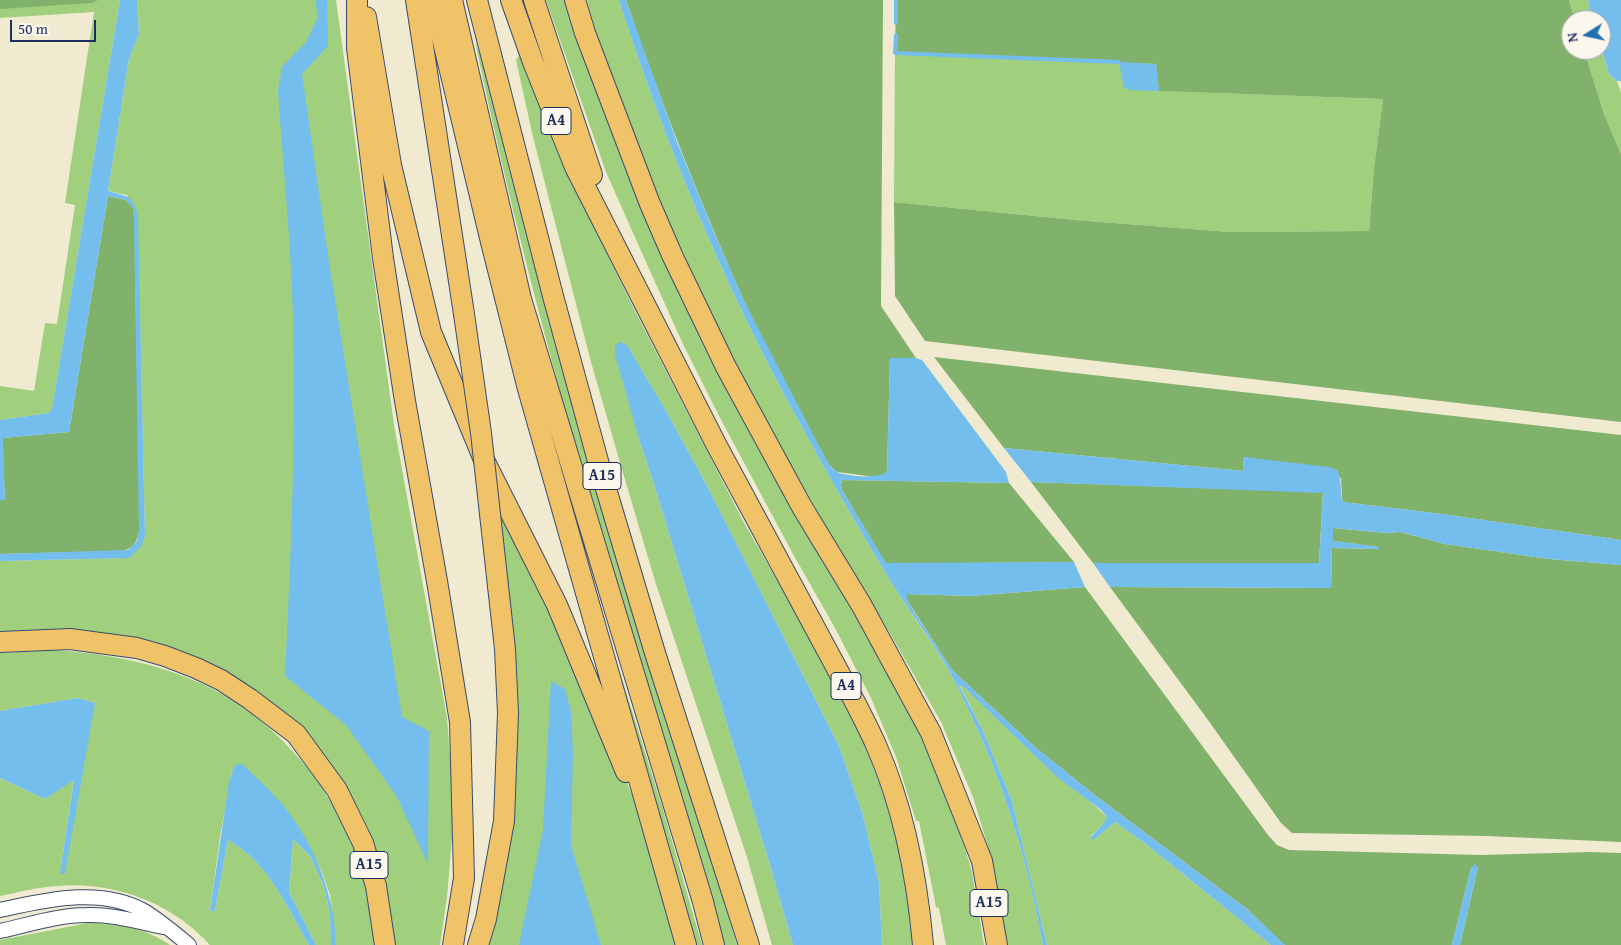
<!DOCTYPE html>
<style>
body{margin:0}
#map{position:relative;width:1621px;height:945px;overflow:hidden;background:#f0ead0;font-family:"Gentium Book Plus",serif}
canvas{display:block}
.north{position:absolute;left:1561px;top:10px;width:50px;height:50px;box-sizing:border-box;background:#fbf7ec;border:1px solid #a1a7b3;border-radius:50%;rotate:260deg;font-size:14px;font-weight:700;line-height:20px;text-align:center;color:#1b2f5e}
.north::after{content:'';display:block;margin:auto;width:18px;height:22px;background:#1f6fb2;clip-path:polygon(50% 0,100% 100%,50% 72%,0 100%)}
.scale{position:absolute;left:10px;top:20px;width:86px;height:22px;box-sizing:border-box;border:2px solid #1b2f5e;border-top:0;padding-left:6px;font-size:15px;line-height:18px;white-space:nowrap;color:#1b2f5e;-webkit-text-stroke:4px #fbf7ec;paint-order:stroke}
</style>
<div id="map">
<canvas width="1621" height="945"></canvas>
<div class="north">N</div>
<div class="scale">50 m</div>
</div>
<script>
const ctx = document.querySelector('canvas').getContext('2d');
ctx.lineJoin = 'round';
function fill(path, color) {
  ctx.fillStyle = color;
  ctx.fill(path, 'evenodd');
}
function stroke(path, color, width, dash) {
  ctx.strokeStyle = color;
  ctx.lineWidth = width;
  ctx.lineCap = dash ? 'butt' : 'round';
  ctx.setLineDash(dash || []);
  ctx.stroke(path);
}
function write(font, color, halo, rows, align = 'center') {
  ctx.font = font + ' "Gentium Book Plus",serif';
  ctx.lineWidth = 4;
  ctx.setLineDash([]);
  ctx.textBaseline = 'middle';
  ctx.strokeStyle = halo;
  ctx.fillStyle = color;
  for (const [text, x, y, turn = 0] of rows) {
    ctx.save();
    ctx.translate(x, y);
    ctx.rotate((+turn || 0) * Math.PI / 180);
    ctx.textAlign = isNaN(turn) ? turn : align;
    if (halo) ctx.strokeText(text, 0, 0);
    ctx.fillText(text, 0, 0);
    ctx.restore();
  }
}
fill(new Path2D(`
 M0 0H120L52 410 49 413 0 420V386L34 391 45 323 57 324 75 205 65 203 94 12 0 18Z
 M137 0H336L394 425 447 718 453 792 452 838 447 897 440 945H391L336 777 212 668 0 636V561L129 558 145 536 140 318 127 195 108 191 129 59 139 34Z
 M546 0H566L598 92 859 620 928 746 953 808 972 872 984 945H946L939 908 936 907 919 821H916L896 757 871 698 835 628 793 554 719 416 682 342 642 253 606 172Z
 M587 0H619C665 144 724 285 797 418 826 472 857 525 888 577 907 608 929 638 948 669 955 681 961 694 967 707 1004 782 1028 863 1043 945H1008L989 850 973 797 941 722 888 630 825 525 728 353 637 150 602 57Z
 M1569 0H1588L1593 20H1575Z
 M475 41 498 104 697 810 737 945H723C634 646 538 347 475 41Z
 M1601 47 1609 74 1617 81 1621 93V154L1604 114 1584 50H1601Z
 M895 53 1156 64 1160 91 1383 99 1374 168 1369 231 1230 232 1075 220 894 202Z
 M520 54 571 180 635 311 743 521 812 642 865 745 883 793 899 847 911 911 915 945H882L879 883 863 815 839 746 705 482 665 409 630 350 638 436 653 481 770 865 793 945H772L747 857 655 581 621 466 591 362 533 137 516 60Z
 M508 286 598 603 662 806 702 945H694L593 603Z
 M487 484 553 607 648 833 675 945H485L510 822Z
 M55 650C114 654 179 667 230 699 312 750 373 847 375 945H336L330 895 322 872 296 823 232 771 220 837 210 911H215L228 840C268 862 287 907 309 945H210C172 903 114 881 57 886 38 887 19 892 0 896V778L45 799 74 779 60 873 95 703 78 698 0 711V653Z
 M959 684 964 687 1107 817 1104 823 1090 837 1096 838 1115 822 1147 845 1271 945H1047L1012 801 984 733Z
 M293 839 310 856 323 884 330 913 331 945H316L289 892Z
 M88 923C117 923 146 928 170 945H0V940Z`), '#a0cf7d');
fill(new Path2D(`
 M0 0H98L92 3 0 9Z
 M626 0H883L881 306 916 358 890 359 887 471 883 475 875 477 837 472 829 465 817 443C793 396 766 348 744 301 700 202 661 102 626 0Z
 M896 0H1569L1575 20H1571V50H1584L1604 114 1621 154V422L925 341 895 296 894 202 1075 220 1230 232 1369 231 1374 168 1383 99 1159 91 1156 64 895 53Z
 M108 196 126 200 133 208 134 218 140 524C139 537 136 549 121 551L0 554V500H5L2 438 69 432Z
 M934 357 1621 435V540L1442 514 1343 502 1342 498 1341 478 1244 457 1243 471 1004 448Z
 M842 480 1009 483 1074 562 886 564 842 490 841 485Z
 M1031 482 1323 492 1319 563H1093Z
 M1333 528 1386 533 1400 532 1445 544 1549 559 1621 565V842L1487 836 1292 833 1281 823 1208 720 1110 587 1331 588 1332 548 1379 549V547L1332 541Z
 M1085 587 1268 835 1277 845 1289 850 1481 855 1590 852 1621 853V945H1460L1478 867 1471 868 1452 945H1285L1282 943 1247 909 1096 796 1036 748 952 670 907 600V594L970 596Z`), '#80b26c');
fill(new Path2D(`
 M120 0H137L139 34 129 59 108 191C128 197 134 195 138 218L145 536 141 547 129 558 0 561V554L128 550 137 541 139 531 134 218 133 208 126 200 108 196 69 432 3 438 5 500H0V420L49 413 52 409Z
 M315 0H327L328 46 302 74 329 262 402 717 429 731 428 864 397 797 346 725 285 676C291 557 296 437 293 317 291 241 283 165 278 90L282 67 306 42 318 17Z
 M619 0H626L677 142 713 230 745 303 829 465C832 468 835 471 839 473 850 476 879 480 887 471L890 358H916L922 360 1006 472 1009 483 842 480 841 485 842 490 886 563 1074 562 1085 587 970 596 907 594V600L913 610 952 670 1036 748 1096 796 1247 909 1285 945H1271L1147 845 1115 822 1096 838 1092 839 1090 838 1104 823 1107 817 1101 810 1057 777 964 687 959 685 984 733 1012 801 1047 945H1043C1028 863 1004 782 967 707 961 694 955 681 948 669 930 638 907 608 888 577 857 525 826 472 797 418 724 285 665 144 619 0Z
 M1588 0H1621V81H1617L1609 74 1601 47V20H1593Z
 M1119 62 1156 64 1159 91 1129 90 1124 87Z
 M620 342 627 345 630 350 665 409 705 482 839 746 863 815 879 883 882 945H793L770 865 653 481 638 436 615 354V346Z
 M1004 448 1243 471 1244 457 1329 467 1337 470C1343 481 1339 491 1343 502L1442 514 1621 540V565L1549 559 1445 544 1400 532 1386 533 1333 528V541L1379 547V549L1332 548 1331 588 1110 587 1093 563H1319L1323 493 1031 482Z
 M551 681 565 689 571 712 573 752 571 845 601 945H519L543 830Z
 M78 698 95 703 65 874 60 873 74 780 45 799 0 778V711Z
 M237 764H242C252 773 262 783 272 793 310 832 335 891 336 945H331L330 913 323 884 310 856 293 839 289 892 316 945H309C287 907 268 862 228 840L215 911H210L229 782 234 767Z
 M1474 864 1478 867 1460 945H1452L1471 868Z`), '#74beed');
stroke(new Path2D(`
 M896 23V0
 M896 35 895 53 1119 62`), '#74beed', 4);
const minor = new Path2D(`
 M0 910C46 900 102 886 146 912 161 922 176 934 189 945
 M0 931C28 925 58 915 87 915 113 914 138 922 163 927`);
const highway = new Path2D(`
 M357 0V48L383 258 405 401 437 581 460 722 464 878 453 945
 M416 0 464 314
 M433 0 491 242 528 389 686 945
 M452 0 521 299 703 902 714 945
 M477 0 553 296 601 472 655 653 749 945
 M511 0 533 62 575 167 717 446 856 704C863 718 870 731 876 745 904 808 917 877 923 945
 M534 0 592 175
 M575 0 585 33 650 204 673 257 726 367 802 507 862 606 931 733 982 861 997 945
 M366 17 391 165 431 332 484 460 557 605 626 772
 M0 642 70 639 137 648 165 656 196 668 221 680 250 699 296 734 337 790 363 843 376 886 385 945
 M478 945 486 919 504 821 508 713 505 649 498 586`);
stroke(minor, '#3b4b6f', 16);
stroke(highway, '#3b4b6f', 22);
stroke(minor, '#fff', 14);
stroke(highway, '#f0c369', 20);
const highwayBridge = new Path2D(`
 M464 314 481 433 498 586`);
stroke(highwayBridge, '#3b4b6f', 22, []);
stroke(highwayBridge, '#f0c369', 20);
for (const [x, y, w] of [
 [556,121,30],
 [602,476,38],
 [846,686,30],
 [369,865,38],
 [989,903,38]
]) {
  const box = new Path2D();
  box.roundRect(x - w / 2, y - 13.5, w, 27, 4);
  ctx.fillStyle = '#fbf7ec';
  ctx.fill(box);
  stroke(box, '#1b2f5e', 1);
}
write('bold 16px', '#1b2f5e', null, [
 ["A4",556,121],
 ["A15",602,476],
 ["A4",846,686],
 ["A15",369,865],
 ["A15",989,903]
]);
</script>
